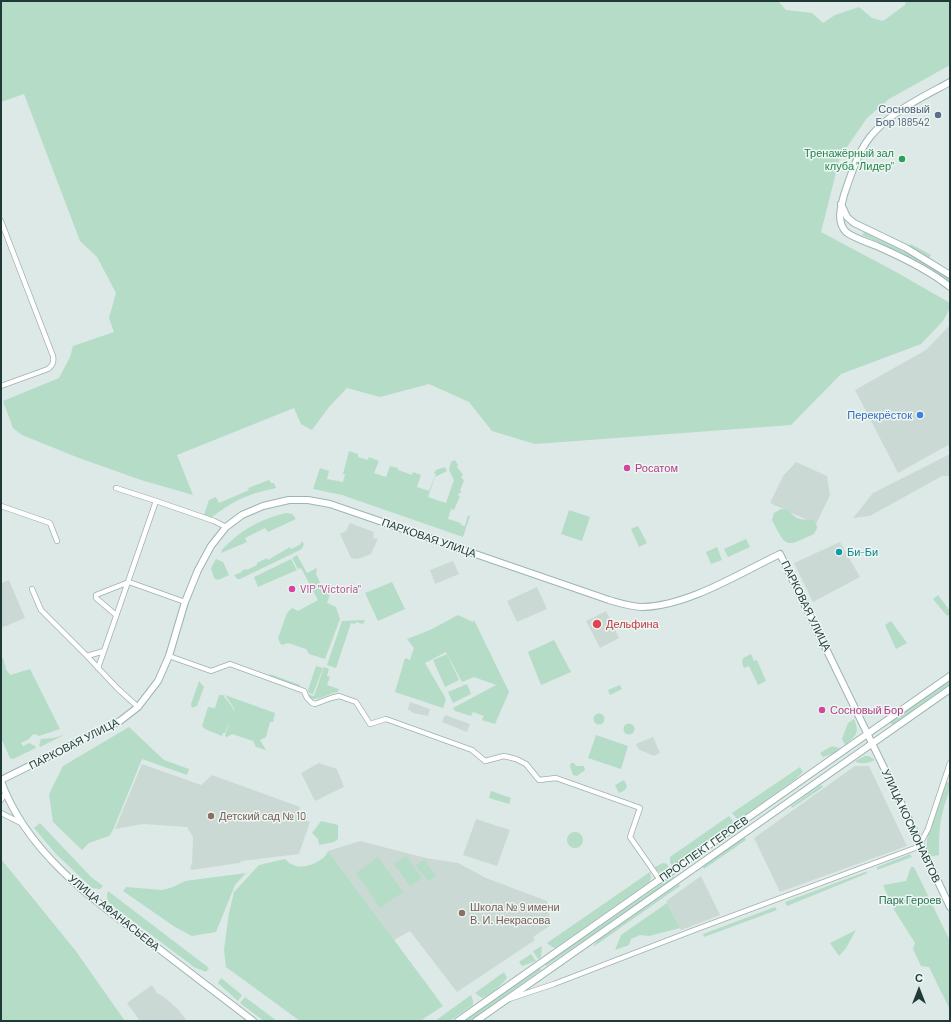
<!DOCTYPE html>
<meta charset="utf-8">
<style>
body{margin:0}
#map{position:relative;width:951px;height:1022px;overflow:hidden;background:#dde9e6;font-family:Barlow,sans-serif}
canvas{display:block}
.frame{position:absolute;inset:0;border:2px solid #1e3937;pointer-events:none}
.north{position:absolute;left:899px;top:970px;width:40px;height:40px;-webkit-text-stroke:3px #edf6f3;paint-order:stroke;rotate:0deg;font-size:11px;font-weight:700;line-height:16px;text-align:center;color:#1e3937}
.north::after{content:'';display:block;margin:auto;width:14px;height:18px;background:#1e3937;clip-path:polygon(50% 0,100% 100%,50% 72%,0 100%)}
</style>
<div id="map">
<canvas width="951" height="1022"></canvas>
<div class="frame"></div>
<div class="north">С</div>
</div>
<script>
const ctx = document.querySelector('canvas').getContext('2d');
ctx.lineJoin = 'round';
function fill(path, color) {
  ctx.fillStyle = color;
  ctx.fill(path, 'evenodd');
}
function stroke(path, color, width, dash) {
  ctx.strokeStyle = color;
  ctx.lineWidth = width;
  ctx.lineCap = dash ? 'butt' : 'round';
  ctx.setLineDash(dash || []);
  ctx.stroke(path);
}
function write(font, color, halo, rows, align = 'center') {
  ctx.font = font + ' Barlow,sans-serif';
  ctx.lineWidth = 3;
  ctx.setLineDash([]);
  ctx.textBaseline = 'middle';
  ctx.strokeStyle = halo;
  ctx.fillStyle = color;
  for (const [text, x, y, turn = 0] of rows) {
    ctx.save();
    ctx.translate(x, y);
    ctx.rotate((+turn || 0) * Math.PI / 180);
    ctx.textAlign = isNaN(turn) ? turn : align;
    if (halo) ctx.strokeText(text, 0, 0);
    ctx.fillText(text, 0, 0);
    ctx.restore();
  }
}
fill(new Path2D(`
 M950 325V444L898 473 855 390 926 350Z
 M950 454V476H942L870 516 853 518 873 493Z
 M796 462 827 476 830 495 816 524 770 503 783 476Z
 M350 523 374 532 373 538 378 539 371 554 358 559 351 558 340 534 346 531Z
 M840 542 860 577 813 602 794 563Z
 M453 561 459 574 435 584 430 570Z
 M9 580 25 618 1 628V583Z
 M537 587 547 609 517 622 507 601Z
 M606 611 619 638 600 648 586 621Z
 M410 702 430 709 428 716 413 713 408 709Z
 M445 715 470 724 467 732 442 722Z
 M653 737 660 753 654 756 638 749 636 744Z
 M319 763 337 769 344 787 315 801 301 773Z
 M142 764 201 785 212 775 300 807 298 814 307 817 306 821 310 822 299 854 242 861 239 863 192 870 190 869 192 863 193 837 187 827 143 824 115 829Z
 M855 766H869L907 846 780 892 754 838Z
 M476 819 510 830 497 866 463 855Z
 M360 841 426 858 458 863 486 878 547 901 551 925 533 937 535 940 457 992 410 931 394 940 328 851Z
 M701 876 720 915 681 930 666 901Z
 M152 985 157 993 164 997 178 1009 187 1021H140L127 1003Z`), '#cbd9d5');
fill(new Path2D(`
 M1 1H778L786 10 812 13 823 23 835 15 859 7 872 18 883 21 905 5 906 1H950V65L889 99 867 118 840 157 821 232 896 272 950 303V308L943 321 921 344 841 374 791 425 535 444 492 431 469 402 429 384 380 397 347 388 329 407 312 430 301 424 294 408 177 455 193 495 141 480 79 458 22 435 13 428 3 401 59 378 70 357 73 346 114 332 109 318 116 293 97 257 80 241 24 94 1 102Z
 M864 232C893 246 924 259 950 279V284C924 263 892 249 862 235Z
 M911 244 931 255 928 260 909 249Z
 M349 451 358 454V457L368 460 369 457 379 461 374 473 386 477 390 466 398 468V470L412 475 413 472 421 475 417 487 429 491 436 474 434 473 436 470 445 467 447 471 435 477 428 497 446 503 454 480 449 470 451 462 455 460 458 465 457 467 463 475 461 477 464 480 460 491H461V493H459L458 496H460L454 510 451 509 448 519 461 523V525L465 526 468 515 470 516 463 537 342 495 313 489 320 468 329 471 327 479 343 482 345 474H343Z
 M269 480 271 483H274L276 488C248 494 234 500 211 518L204 515 209 500 216 497 219 503 249 490 248 488Z
 M781 509 789 510C795 520 802 520 814 520L817 526V528L814 534C785 547 787 549 772 520L774 513Z
 M569 510 590 517 582 541 561 534Z
 M286 513 292 514 296 519 268 532 265 528 245 538 247 542 221 553C222 548 227 545 231 541 246 527 265 518 286 513Z
 M638 526 647 543 639 547 631 529Z
 M746 539 750 547 728 557 724 549Z
 M302 541 304 544 302 549 240 579H237L234 575 242 572 241 571 246 569 247 570 257 565V563L267 558 268 560 290 547 291 549 301 544V542Z
 M717 547 722 560 711 564 706 552Z
 M297 555 307 573 317 568 316 574 324 591 329 592 330 594 327 603 336 607 340 619 325 659 309 654 306 649 288 643 282 645 280 643 278 638 287 613 292 608 298 611 318 600 301 568 298 569 292 558Z
 M216 559 223 562 229 575 218 580 214 578 211 568Z
 M291 559 297 570 258 587 254 577Z
 M392 582 405 609 378 621 365 593Z
 M938 595 950 611V614L947 616 933 599Z
 M458 615 473 622 474 620 509 692 495 724 482 720 484 716 473 712 471 716 455 711 453 708 496 685 474 677 462 682 446 652 425 663 446 699 443 708 395 692 405 658 410 660 414 648 407 639 430 630Z
 M365 620 363 624 356 622 355 624 351 623 336 668 327 665 342 621Z
 M891 621 907 643 896 649 885 625Z
 M554 640 571 672 541 685 528 652Z
 M447 654 459 680 445 687 433 660Z
 M751 654 754 661 757 660 766 681 758 685 749 666 744 668 742 663 743 658Z
 M1 658H3L6 669 10 675 30 669 60 729 39 736 35 734 32 735 29 739 21 743 23 746 29 743 35 746 36 748 13 759 10 758 1 738Z
 M316 666 323 668 313 694 309 693 308 690Z
 M324 667 329 669 327 676 330 677 327 685 339 689 338 692C329 693 319 701 310 699L307 694 314 696Z
 M270 674 300 685 299 688 271 678Z
 M950 680V684L892 725 890 722Z
 M199 681 204 687 197 706 192 708 191 704Z
 M467 684 471 694 453 703 448 692Z
 M620 685 622 689 610 695 608 690Z
 M219 695H223L233 708V712L234 708 225 695 275 713 273 722H270L266 737 260 740 266 750 256 747 253 741 232 734 227 737 225 736 230 720 225 733H223L222 736 205 729 202 726 208 707 215 708Z
 M593.5 719a5.5 5.5 0 1 1 11 0a5.5 5.5 0 1 1-11 0Z
 M854 719C860 733 856 736 845 745L842 739 848 723Z
 M623.5 729a5.5 5.5 0 1 1 11 0a5.5 5.5 0 1 1-11 0Z
 M129 727 164 760 189 769 187 775 142 759 113 830 109 836 89 843 82 850 53 822 49 794 63 766Z
 M64 735 40 747 39 745 41 739 53 738Z
 M596 735 628 746 621 769 588 758Z
 M832 746 840 748 835 753 823 757 820 753Z
 M865 756H869L875 760C869 763 861 765 855 761Z
 M571 763H574L576 766H584L585 770 577 776 573 775 570 766Z
 M800 767 803 772 794 780 738 820 732 813Z
 M624 780 627 786 625 790 619 793 615 785Z
 M945 781 950 783C950 793 945 801 943 811 939 825 939 840 939 855L928 857C922 837 938 802 945 781Z
 M821 785 823 787 792 808 791 806Z
 M491 791 511 798 509 804 489 798Z
 M729 816 734 822 672 866 670 862V857Z
 M321 821 338 825V839L334 842 319 845 318 839 312 833Z
 M40 823 91 877 103 886 100 889 92 888 56 854 34 828Z
 M567 840a8 8 0 1 1 16 0a8 8 0 1 1-16 0Z
 M744 837 746 840 704 869 703 866Z
 M328 851 443 1006 420 1021H300L226 967 224 949 229 913 234 892 259 865 285 859C294 869 305 868 317 862 322 859 326 857 328 851Z
 M910 854 912 857 877 870V867Z
 M406 856 422 878 410 886 394 864Z
 M378 857 403 892 380 908 356 873Z
 M1 859 75 950 125 1021H1Z
 M424 860 436 876 428 881 415 865Z
 M663 863 667 864 669 868 662 872 656 871 655 867Z
 M911 867H914L950 941V1010L929 967 921 966 913 949 915 943 893 908 883 885 906 881Z
 M650 872 651 878 649 882 555 948 552 947 547 943Z
 M865 872 868 873 787 906 785 902Z
 M246 873 235 885 216 932 192 936 175 927 123 891 126 887 162 890 173 887 185 881Z
 M673 876 674 878 607 925 546 966 545 964Z
 M679 884 680 886 593 947 597 941Z
 M108 891 209 968 206 972 194 967 113 906C107 901 106 898 108 891Z
 M667 903 680 928 649 936 640 935 631 939 629 945 615 950 621 935Z
 M775 907 777 910 704 937 703 934Z
 M856 930 846 948 839 956 830 943Z
 M542 946 541 957 538 959 533 951Z
 M531 954 536 961 522 966 519 962Z
 M540 968 541 970 470 1021H464Z
 M504 972 507 978C500 986 492 994 482 998L475 993Z
 M221 978 242 995 238 1001 218 983Z
 M471 995 473 1001V1005L450 1021H435Z
 M245 997 277 1021H264L240 1003Z`), '#b5dcc7');
const street = new Path2D(`
 M1 221 53 356C54 362 53 365 48 369L1 386
 M156 501 214 521 226 527
 M1 506 50 523 57 541
 M32 589 41 610 87 656 104 651 156 501 116 488
 M116 615 96 598V595L129 582 185 602
 M87 656 117 688 138 707
 M169 656 211 671 230 664 304 691 307 698 312 703 315 704 331 698 339 696 356 702 370 724 386 719 472 750 485 761 504 756 516 759 526 764 539 780 556 778 632 805 640 808 630 837 660 880
 M98 668 104 651
 M1 800 5 794
 M1 813 21 823
 M509 999 554 984 697 929 915 848 920 844 928 829 950 763`);
const secondary = new Path2D(`
 M950 82C923 97 890 112 870 137 858 152 850 177 844 195 841 207 836 221 846 232 853 238 870 243 879 247 904 258 929 270 950 287
 M841 204 847 217 854 223 906 248 950 275
 M1 780 120 721 138 707 158 681 169 656 185 602 198 570 211 546 226 527 242 515 263 506 289 500H308L330 504 609 600C620 603 631 607 643 607 688 606 740 573 780 554L903 807 950 907
 M1 781C27 854 95 901 154 945 187 970 220 996 253 1021
 M458 1021 950 676
 M476 1021 950 689`);
stroke(street, '#a0b1ae', 6);
stroke(secondary, '#9cb5b1', 8);
stroke(street, '#fff', 4.5);
stroke(secondary, '#fff', 6);
for (const [x, y, r, color] of [
 [938,115,4,"#5c6f8a"],
 [902,159,4,"#2e9e5b"],
 [920,415,4,"#3f7fe0"],
 [627,468,4,"#d1479c"],
 [839,552,4,"#0f9aa8"],
 [292,589,4,"#d1479c"],
 [597,624,5,"#e0444e"],
 [822,710,4,"#d1479c"],
 [211,816,4,"#8d6e63"],
 [462,913,4,"#8d6e63"]
]) {
  const dot = new Path2D();
  dot.arc(x, y, r, 0, 2 * Math.PI);
  ctx.fillStyle = color;
  ctx.fill(dot);
  stroke(dot, '#edf6f3', 1.5);
}
write('11px', '#4e5e75', '#edf6f3', [
 ["Сосновый",930,109],
 ["Бор 188542",930,122]
], 'right');
write('11px', '#27864d', '#edf6f3', [
 ["Тренажёрный зал",894,153],
 ["клуба \"Лидер\"",894,166]
], 'right');
write('11px', '#366cbe', '#edf6f3', [
 ["Перекрёсток",912,415]
], 'right');
write('11px', '#b23c85', '#edf6f3', [
 ["Росатом",635,468],
 ["VIP \"Victoria\"",300,589],
 ["Сосновый Бор",830,710]
], 'left');
write('11px', '#1e3937', '#edf6f3', [
 ["ПАРКОВАЯ УЛИЦА",429,538,19],
 ["ПАРКОВАЯ УЛИЦА",806,606,64],
 ["ПАРКОВАЯ УЛИЦА",74,744,-27],
 ["УЛИЦА КОСМОНАВТОВ",911,826,65],
 ["ПРОСПЕКТ ГЕРОЕВ",704,849,-35],
 ["УЛИЦА АФАНАСЬЕВА",114,913,39]
]);
write('11px', '#0d838f', '#edf6f3', [
 ["Би-Би",847,552]
], 'left');
write('11px', '#be3a42', '#edf6f3', [
 ["Дельфина",606,624]
], 'left');
write('11px', '#785e54', '#edf6f3', [
 ["Детский сад № 10",219,816],
 ["Школа № 9 имени",470,907],
 ["В. И. Некрасова",470,920]
], 'left');
write('11px', '#287052', '#edf6f3', [
 ["Парк Героев",910,900]
]);
</script>
